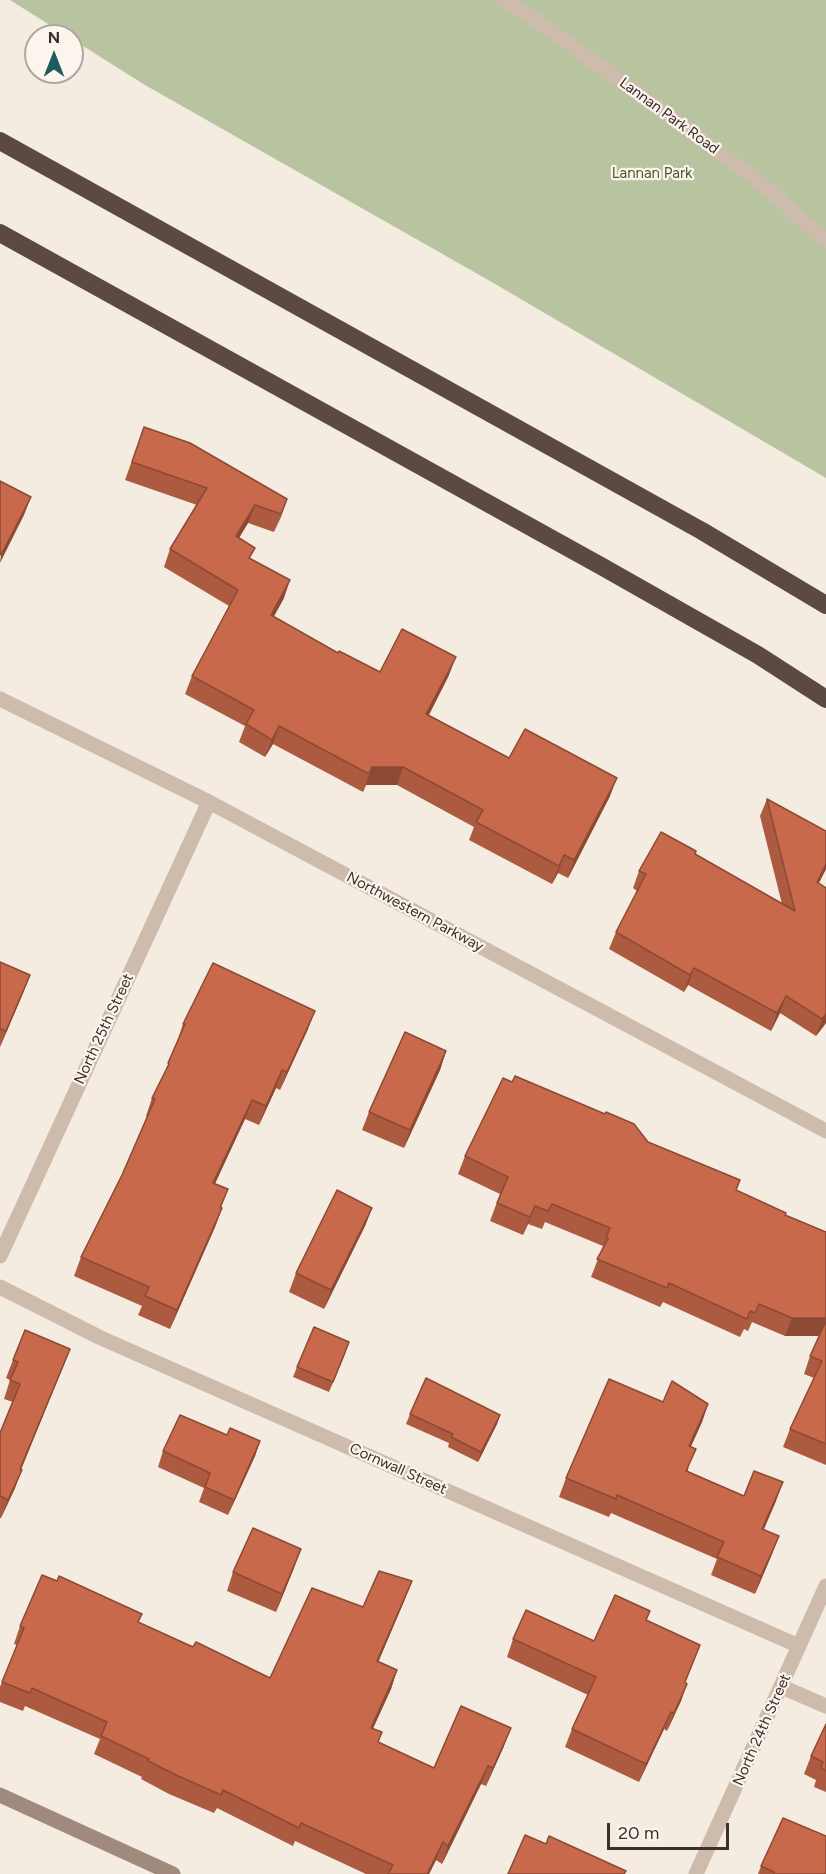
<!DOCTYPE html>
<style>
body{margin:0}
#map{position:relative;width:826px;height:1874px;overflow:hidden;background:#f4ebe1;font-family:Figtree,sans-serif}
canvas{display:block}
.north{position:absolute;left:24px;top:24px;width:60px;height:60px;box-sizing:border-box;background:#fbf5ee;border:2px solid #aea6a0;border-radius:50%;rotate:0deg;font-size:16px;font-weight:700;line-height:24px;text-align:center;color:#3b302b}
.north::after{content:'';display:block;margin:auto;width:21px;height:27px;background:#1f5a5e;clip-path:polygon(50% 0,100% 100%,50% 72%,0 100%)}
.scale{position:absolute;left:607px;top:1823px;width:122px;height:27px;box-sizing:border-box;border:3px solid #3b302b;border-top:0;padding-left:8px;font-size:18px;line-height:21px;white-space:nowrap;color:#3b302b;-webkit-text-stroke:4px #fbf5ee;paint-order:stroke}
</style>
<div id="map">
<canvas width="826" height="1874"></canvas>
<div class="north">N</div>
<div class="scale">20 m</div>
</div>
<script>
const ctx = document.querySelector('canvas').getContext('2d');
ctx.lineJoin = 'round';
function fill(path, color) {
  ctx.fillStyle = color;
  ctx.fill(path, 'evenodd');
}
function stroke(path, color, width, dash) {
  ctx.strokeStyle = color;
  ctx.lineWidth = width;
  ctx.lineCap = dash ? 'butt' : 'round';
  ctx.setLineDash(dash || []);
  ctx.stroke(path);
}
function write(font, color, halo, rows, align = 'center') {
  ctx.font = font + ' Figtree,sans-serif';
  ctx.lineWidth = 4.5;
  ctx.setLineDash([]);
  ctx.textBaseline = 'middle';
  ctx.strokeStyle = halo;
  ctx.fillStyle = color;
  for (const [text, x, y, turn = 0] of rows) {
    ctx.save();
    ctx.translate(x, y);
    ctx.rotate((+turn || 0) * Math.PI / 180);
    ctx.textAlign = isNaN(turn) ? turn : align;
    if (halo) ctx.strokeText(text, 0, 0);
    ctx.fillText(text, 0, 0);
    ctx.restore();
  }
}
fill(new Path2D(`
 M10 0H826V478L490 281 145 85 72 39V36H67Z`), '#b8c4a0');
stroke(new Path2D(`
 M782 1687 826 1706`), '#cdbbac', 15);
stroke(new Path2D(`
 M503 0 532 17 755 178 826 241
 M0 699 209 802 826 1131
 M0 1256 209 802
 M0 1287 101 1338 799 1646
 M696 1874 826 1586`), '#cdbbac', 15);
stroke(new Path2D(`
 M0 1795 173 1874`), '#a18a7d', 15);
stroke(new Path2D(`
 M0 141 702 531 826 605
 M0 233 601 566 758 655 826 699`), '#5c4a42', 18);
fill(new Path2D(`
 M144 427 287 499 274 532 248 523 239 538 251 559 284 598 273 617 338 653 380 672 449 675 429 715 509 758 610 796 568 878 558 873 552 884 469 840 474 827 397 785H366L363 792 273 744 265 757 239 742 245 726 185 694 192 676 229 606 164 567 170 549 197 505 125 480Z
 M767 799 826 831V869L819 883 826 888V1023L816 1036 780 1013 771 1031 688 985 684 992 609 949 616 932 637 891 633 888 639 871 695 855 782 904 760 816Z
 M0 962 30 975 23 993 0 1047Z
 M183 1024 308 1029 280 1090 276 1088 259 1125 245 1119 215 1183 222 1208 215 1227 170 1329 138 1315 142 1306 74 1276 81 1257 122 1175 147 1117 146 1116 152 1098 162 1079 177 1042Z
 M446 1051 440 1070 404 1148 362 1130 369 1112Z
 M648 1142 740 1180 736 1190 785 1216 826 1232V1465L783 1447 790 1429 814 1378 804 1374 810 1356 819 1336H785L752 1322 748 1331 744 1329 740 1337 663 1302 660 1307 591 1277 603 1246 545 1222 542 1229 528 1224 523 1235 490 1221 500 1194 458 1174 465 1156Z
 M372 1208 365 1226 324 1309 289 1292 296 1273Z
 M70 1349 21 1470 15 1488 1 1518H0V1433L13 1402 4 1399 10 1380 6 1378 13 1360Z
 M346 1352 329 1392 293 1377 297 1367Z
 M663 1402 708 1404 702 1422 691 1446 688 1471 744 1496 776 1501 763 1530 779 1536 772 1554 755 1594 711 1575 717 1559 611 1513 609 1517 559 1497 566 1478Z
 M410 1414 500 1415 497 1424 478 1462 448 1447 449 1443 406 1424Z
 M227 1435 260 1441 255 1456 228 1515 199 1502 204 1488 158 1467 163 1451Z
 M294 1568 276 1612 227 1591 233 1572Z
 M405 1599 378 1662 397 1670 391 1689 373 1728 379 1742 434 1768 504 1746 486 1786 481 1784 442 1864 436 1860 429 1874H366L295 1841 293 1846 217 1808 214 1813 169 1794 141 1779 142 1777 94 1754 100 1739 25 1706 23 1711 0 1702V1687L17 1645 14 1644 20 1626 142 1614 138 1623 193 1647 270 1678 363 1607Z
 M647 1620 686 1683 681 1701 667 1731 664 1729 639 1782 565 1747 572 1729 588 1695 507 1657 513 1639 594 1641Z
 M826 1724V1792L814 1787 816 1780 804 1774 811 1756Z
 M761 1866 826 1874H758Z`), '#ac5a40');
fill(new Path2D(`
 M31 497 24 515 0 563 1 555Z
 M287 499 281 517 274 532 281 514Z
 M255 505 248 523 229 554 236 536Z
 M290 580 284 598 265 633 271 615Z
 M456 657 449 675 420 732 426 714Z
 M279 726 273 744 265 757 272 740Z
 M372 767H403L397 785H366L363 792Z
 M617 778 610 796 568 878 574 860Z
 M564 855 558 873 552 884 559 866Z
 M826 864V869L810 899 817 882Z
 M694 968 688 985 684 992 690 975Z
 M30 975 23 993 0 1047 6 1031Z
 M786 996 780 1013 771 1031 777 1013Z
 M315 1011 308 1029 280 1090 287 1072Z
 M826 1014V1023L816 1036 822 1019Z
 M446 1051 440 1070 404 1148 410 1130Z
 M282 1070 276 1088 259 1125 266 1106Z
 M252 1100 245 1119 207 1201 213 1183Z
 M535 1206 528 1224 523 1235 530 1217Z
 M222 1208 215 1227 170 1329 177 1310Z
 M372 1208 365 1226 324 1309 331 1290Z
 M792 1318H826V1322L821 1336H785Z
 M70 1349 63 1367 13 1488 20 1469Z
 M708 1404 702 1422 683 1464 689 1446Z
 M500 1415 497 1424 478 1462 481 1452Z
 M260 1441 255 1456 228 1515 234 1500Z
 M22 1470 15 1488 1 1518 8 1500Z
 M783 1482 776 1501 756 1548 762 1529Z
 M779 1536 772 1554 755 1594 761 1576Z
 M301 1549 294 1568 276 1612 282 1594Z
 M412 1581 405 1599 371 1679 377 1661Z
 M397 1670 391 1689 365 1746 371 1728Z
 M687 1684 681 1701 667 1731 674 1713Z
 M671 1712 664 1729 639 1782 646 1764Z
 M511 1728 504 1746 486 1786 493 1768Z
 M488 1766 481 1784 442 1864 448 1846Z
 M443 1842 436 1860 429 1874H427Z`), '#8c4a34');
const building = new Path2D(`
 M144 427 190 443 287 499 281 514 255 505 236 536 255 548 249 558 290 580 271 615 338 653 339 651 380 672 402 629 456 657 426 714 509 758 525 729 617 778 574 860 564 855 559 866 476 822 483 810 403 767H372L369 774 279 726 272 740 246 724 254 710 192 676 238 590 170 549 207 488 132 462Z
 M0 481 31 497 1 555 0 554Z
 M767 799 826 831V864L817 882 826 888V1014L822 1019 786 996 777 1013 694 968 690 975 616 932 646 874 639 871 661 832 696 851 695 854 795 911Z
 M0 962 30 975 6 1031 0 1029Z
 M213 963 315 1011 287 1072 282 1070 266 1106 252 1100 213 1183 228 1189 220 1208H222L177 1310 145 1296 149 1287 81 1257 122 1175 155 1099 152 1098 169 1064 168 1063 185 1024H183Z
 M405 1032 446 1051 410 1130 369 1112Z
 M515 1076 605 1114 606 1112 634 1124 648 1142 740 1180 736 1190 786 1213 785 1215 826 1232V1318H792L759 1304 755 1313 750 1311 747 1319 669 1283 667 1288 597 1259 608 1239 606 1238 610 1228 552 1204 548 1211 535 1206 530 1217 497 1203 508 1177 465 1156 503 1078 512 1082Z
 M337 1190 372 1208 331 1290 296 1273Z
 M826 1321V1444L790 1429 822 1361 810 1356Z
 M314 1327 349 1342 333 1382 297 1367Z
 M25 1330 70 1349 20 1469 22 1470 8 1500 0 1496V1433L20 1384 10 1380 18 1362 13 1360Z
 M426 1378 500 1415 481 1452 451 1437 453 1434 410 1414Z
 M609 1379 663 1402 672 1381 708 1404 689 1446 696 1449 686 1471 744 1496 754 1471 783 1482 762 1529 779 1536 761 1576 717 1557 724 1542 617 1495 616 1499 566 1478Z
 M180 1415 227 1435 230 1428 260 1441 234 1500 205 1487 210 1473 163 1451Z
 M253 1528 301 1549 282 1594 233 1572Z
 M379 1571 412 1581 377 1661 397 1670 371 1728 382 1732 378 1742 434 1768 461 1706 511 1728 493 1768 488 1766 448 1846 443 1842 427 1874H388L393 1865 301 1823 299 1828 223 1790 221 1795 176 1775 148 1761 149 1759 101 1736 107 1722 32 1688 30 1693 2 1682 24 1628 20 1626 42 1575 57 1581 59 1576 142 1614 138 1622 193 1647 196 1642 270 1678 312 1588 363 1607Z
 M615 1595 650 1611 646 1620 700 1645 685 1682 687 1684 674 1713 671 1712 646 1764 572 1729 596 1677 513 1639 526 1610 594 1641Z
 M826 1724V1771L821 1768 823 1762 811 1756Z
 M783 1818 826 1836V1874H773L774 1872 761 1866Z
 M525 1835 546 1844 549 1836 626 1871 624 1874H508Z`);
fill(building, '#c8694b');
stroke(building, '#8c4a34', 1.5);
write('15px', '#3b302b', '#fbf5ee', [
 ["Lannan Park Road",669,116,36],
 ["Northwestern Parkway",415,912,28],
 ["North 25th Street",104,1029,-65],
 ["Cornwall Street",398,1469,24],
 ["North 24th Street",762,1730,-66]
]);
write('15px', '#4a5a2e', '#fbf5ee', [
 ["Lannan Park",652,174]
]);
</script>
